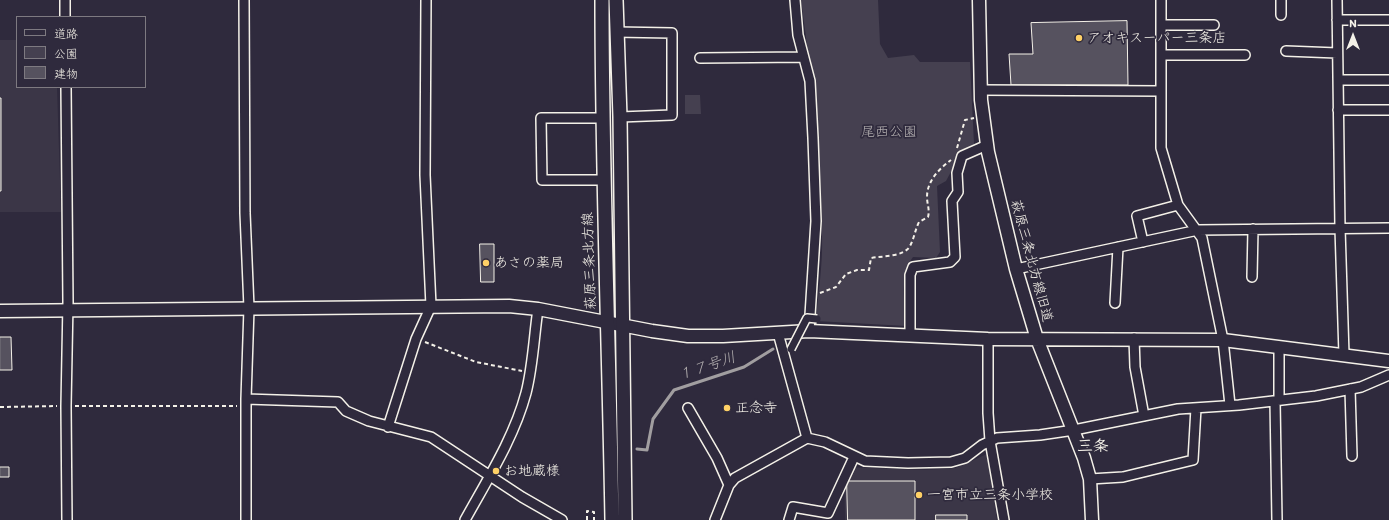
<!DOCTYPE html>
<meta charset="utf-8">
<style>
body{margin:0}
#map{position:relative;width:1389px;height:520px;overflow:hidden;background:#2f2a3d;font-family:Itim,"Klee One",sans-serif}
canvas{display:block}
.legend{position:absolute;left:16px;top:16px;width:130px;height:72px;box-sizing:border-box;background:#2f2a3d;border:1px solid #7e7a81;margin:0;padding:5px 7px;list-style:none;font-size:12px;color:#f4f1e8}
.legend li{display:flex;align-items:center;gap:8px;height:20px}
.legend b{width:20px;border:1px solid #7e7a81}
.north{position:absolute;left:1333px;top:16px;width:40px;height:40px;-webkit-text-stroke:3px #2f2a3d;paint-order:stroke;rotate:0deg;font-size:11px;font-weight:700;line-height:16px;text-align:center;color:#f4f1e8}
.north::after{content:'';display:block;margin:auto;width:14px;height:18px;background:#f4f1e8;clip-path:polygon(50% 0,100% 100%,50% 72%,0 100%)}
</style>
<div id="map">
<canvas width="1389" height="520"></canvas>
<ul class="legend">
<li><b style="height:5px;background:#2f2a3d"></b>道路</li>
<li><b style="height:11px;background:#454050"></b>公園</li>
<li><b style="height:11px;background:#56525f"></b>建物</li>
</ul>
<div class="north">N</div>
</div>
<script>
const ctx = document.querySelector('canvas').getContext('2d');
ctx.lineJoin = 'round';
function fill(path, color) {
  ctx.fillStyle = color;
  ctx.fill(path, 'evenodd');
}
function stroke(path, color, width, dash) {
  ctx.strokeStyle = color;
  ctx.lineWidth = width;
  ctx.lineCap = dash ? 'butt' : 'round';
  ctx.setLineDash(dash || []);
  ctx.stroke(path);
}
function write(font, color, halo, rows, align = 'center') {
  ctx.font = font + ' Itim,"Klee One",sans-serif';
  ctx.lineWidth = 3.5;
  ctx.setLineDash([]);
  ctx.textBaseline = 'middle';
  ctx.strokeStyle = halo;
  ctx.fillStyle = color;
  for (const [text, x, y, turn = 0] of rows) {
    ctx.save();
    ctx.translate(x, y);
    ctx.rotate((+turn || 0) * Math.PI / 180);
    ctx.textAlign = isNaN(turn) ? turn : align;
    if (halo) ctx.strokeText(text, 0, 0);
    ctx.fillText(text, 0, 0);
    ctx.restore();
  }
}
fill(new Path2D(`
 M0 40H17V87H57L61 212H0Z
 M987 454 997 520H845L844 467 926 470 956 468Z`), '#3b3647');
fill(new Path2D(`
 M801 0H878L880 44 888 58 914 55 920 62H970L974 144 962 151 946 181 937 186 940 252 936 258 913 257C899 275 905 303 906 326L816 321C818 294 823 264 822 236 820 157 812 78 801 0Z
 M685 95H700L701 114H685Z`), '#454050');
stroke(new Path2D(`
 M637 449 647 450 653 419 674 390 744 367 773 349`), '#a19ea0', 3);
const building = new Path2D(`
 M1127 21 1128 85H1011L1009 54H1033L1031 23Z
 M0 98H1V191H0Z
 M480 244H494V282H481Z
 M0 337H11L12 370H0Z
 M0 467H9V477H0Z
 M847 481H915V520H848Z
 M936 515H967V520H936Z`);
fill(building, '#56525f');
stroke(building, '#f4f1e8', 1);
const minor = new Path2D(`
 M65 0V17
 M244 0 245 213 249 308 246 399V520
 M795 0 798 35 810 81 813 138 816 221 809 331
 M1161 0V148L1178 205 1202 238 1223 340 1230 405
 M1281 0V15
 M1337 0 1340 228 1344 355
 M1337 20H1389
 M1161 25H1214
 M616 32 672 33V115L620 117
 M1286 51 1337 53
 M1162 55H1245
 M700 58 803 57
 M1338 80H1389
 M66 87 68 302 66 406 67 520
 M980 90 1161 91
 M1338 110H1389
 M602 118H541L542 180H604
 M1143 242 1137 216 1178 205
 M1016 269 1198 230 1389 228
 M1252 277 1253 229
 M1115 303 1118 247
 M778 333 807 438
 M910 335V275L913 267 950 262 955 257 952 201 958 192 957 173 962 156 987 145
 M1134 338 1135 367 1144 416
 M988 339V413L990 441 1004 520
 M1279 347V400
 M1350 389 1352 456
 M246 399 338 402 346 411 369 421 431 437 522 497 562 520
 M1275 401 1277 520
 M688 408 717 458 729 485
 M388 427 416 339 431 306 425 175 426 0
 M1090 479 1123 477 1193 460 1196 408
 M465 520C487 480 514 438 526 393 533 366 534 336 538 309
 M715 520 729 485 735 478 807 438 825 442 865 461 908 463 951 462 965 458 982 445 997 438 1040 435 1074 430 1178 409 1239 405 1316 396 1361 387 1389 375
 M789 520 793 507 828 513 854 457`);
const tertiary = new Path2D(`
 M979 0 981 100 988 152 1016 269 1037 339 1084 458 1090 479 1092 520
 M0 311 509 306 538 309 652 331 688 336H723L809 331 988 339 1223 340 1389 361`);
const secondary = new Path2D(`
 M602 0C602 173 609 347 612 520
 M616 0 620 117 625 520`);
stroke(minor, '#f4f1e8', 12);
stroke(tertiary, '#f4f1e8', 15);
stroke(secondary, '#f4f1e8', 16);
stroke(new Path2D(`
 M957 148 965 120 974 118
 M820 293 836 287 846 274 857 270H869L871 258C882 256 904 257 910 246 914 239 915 230 919 222L928 217C930 210 927 204 927 197 927 181 939 169 951 160
 M425 342 476 362 522 371
 M75 406H237
 M0 407 57 406
 M587 520V511L594 512V520`), '#f4f1e8', 2, [4, 3]);
stroke(minor, '#2f2a3d', 9);
stroke(tertiary, '#2f2a3d', 12);
stroke(secondary, '#2f2a3d', 13);
const pedestrianBridge = new Path2D(`
 M791 349 807 318 817 319`);
stroke(pedestrianBridge, '#f4f1e8', 10, []);
stroke(pedestrianBridge, '#2f2a3d', 7);
for (const [x, y, r, color] of [
 [1079,38,4,"#ffd166"],
 [486,263,4,"#ffd166"],
 [727,408,4,"#ffd166"],
 [496,471,4,"#ffd166"],
 [919,495,4,"#ffd166"]
]) {
  const dot = new Path2D();
  dot.arc(x, y, r, 0, 2 * Math.PI);
  ctx.fillStyle = color;
  ctx.fill(dot);
  stroke(dot, '#2f2a3d', 1.5);
}
write('14px', '#f4f1e8', '#2f2a3d', [
 ["アオキスーパー三条店",1087,38],
 ["あさの薬局",494,263],
 ["正念寺",735,408],
 ["お地蔵様",504,471],
 ["一宮市立三条小学校",927,495]
], 'left');
write('14px', '#b7b3b3', '#2f2a3d', [
 ["尾西公園",889,132]
]);
write('14px', '#f4f1e8', '#2f2a3d', [
 ["萩原三条北方線",590,261,-92],
 ["萩原三条北方線旧道",1031,261,75]
]);
write('italic 15px', '#b6b2b2', '#2f2a3d', [
 ["１７号川",707,367,-19]
]);
write('bold 16px', '#f4f1e8', '#2f2a3d', [
 ["三条",1093,447]
]);
</script>
